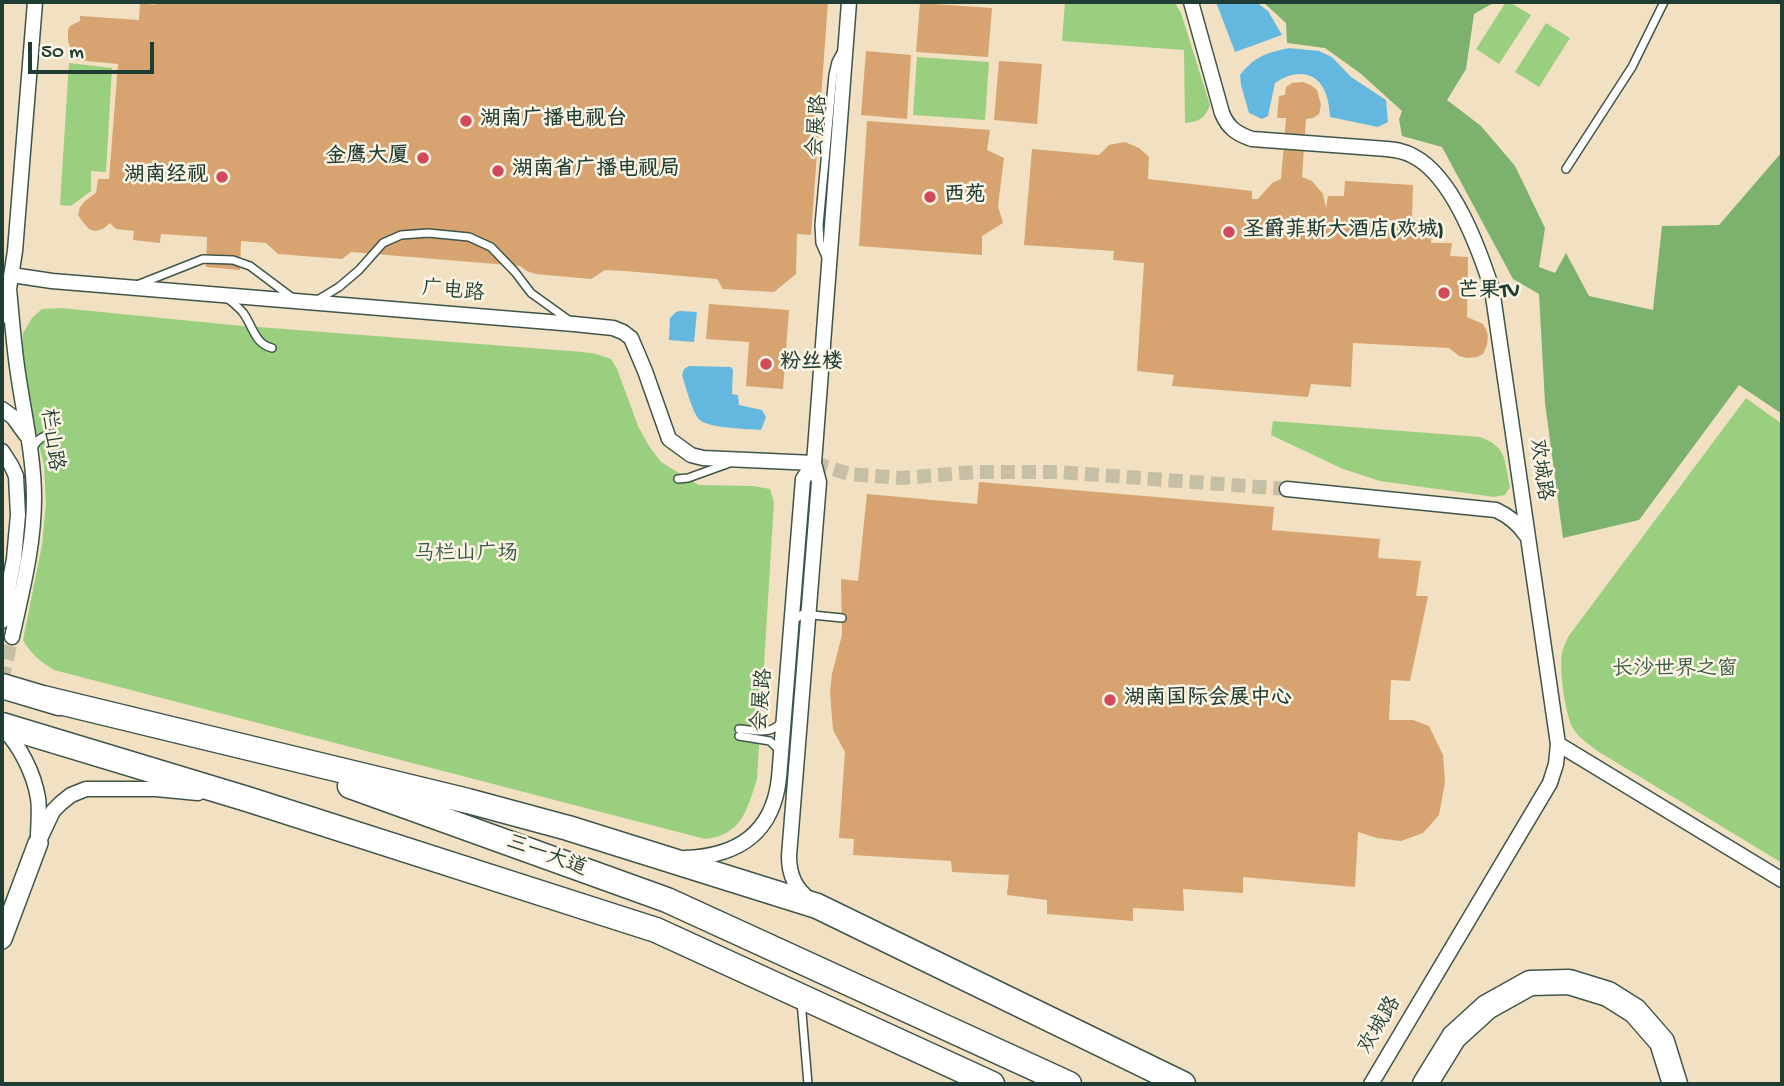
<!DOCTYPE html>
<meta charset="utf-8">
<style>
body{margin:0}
#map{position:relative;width:1784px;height:1086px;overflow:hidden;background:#f1e0c1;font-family:"Gochi Hand",sans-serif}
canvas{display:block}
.frame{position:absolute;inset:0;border:4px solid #1f3d34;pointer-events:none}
.scale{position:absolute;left:28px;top:42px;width:126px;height:32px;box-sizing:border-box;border:4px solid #1f3d34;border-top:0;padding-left:9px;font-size:21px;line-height:24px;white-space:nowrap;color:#1f3d34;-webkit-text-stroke:5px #fcf5e5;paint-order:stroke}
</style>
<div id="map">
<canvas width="1784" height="1086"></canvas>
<div class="frame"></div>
<div class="scale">50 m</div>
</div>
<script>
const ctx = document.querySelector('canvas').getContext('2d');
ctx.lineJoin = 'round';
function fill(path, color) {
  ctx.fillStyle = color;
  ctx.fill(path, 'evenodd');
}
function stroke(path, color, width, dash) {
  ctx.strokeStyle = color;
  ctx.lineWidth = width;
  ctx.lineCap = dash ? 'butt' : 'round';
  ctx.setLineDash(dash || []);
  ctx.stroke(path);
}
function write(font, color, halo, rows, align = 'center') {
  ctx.font = font + ' "Gochi Hand","LXGW WenKai TC",sans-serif';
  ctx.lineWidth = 5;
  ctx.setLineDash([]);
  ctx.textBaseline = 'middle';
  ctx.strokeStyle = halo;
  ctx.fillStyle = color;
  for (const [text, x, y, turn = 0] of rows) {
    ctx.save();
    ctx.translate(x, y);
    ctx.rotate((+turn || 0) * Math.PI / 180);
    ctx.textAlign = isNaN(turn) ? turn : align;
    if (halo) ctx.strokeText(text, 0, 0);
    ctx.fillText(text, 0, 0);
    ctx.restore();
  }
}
fill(new Path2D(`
 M1065 2 1175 3 1181 13 1210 105C1205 118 1199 122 1185 123L1184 50 1062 41Z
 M1506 2H1509L1531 15 1499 64 1476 49Z
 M1546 23 1570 38 1539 87 1515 72Z
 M917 57 989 62 985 120 913 115Z
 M69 63 112 68 106 172 91 171V191L71 206 60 205Z
 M61 308 232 325 583 352 596 354 611 359 617 369 638 426 649 446 661 462 699 485 753 486 770 489 774 502 757 779C747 810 742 835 705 839L54 670C41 662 30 653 23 640L42 545 46 504 44 465 32 419 21 355 23 333 32 318 42 309Z
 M1746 398 1782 424V863L1599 752C1590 745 1580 739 1574 730 1565 716 1559 669 1562 653 1563 647 1566 642 1568 637Z
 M1273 421 1480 437C1508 447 1504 461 1510 487L1505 495 1494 497 1380 481 1343 469 1271 435Z`), '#9bcf80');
fill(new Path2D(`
 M1263 2H1495L1474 14 1466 69 1447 100 1481 126 1515 166 1545 228 1539 267 1555 273 1566 253 1589 296 1653 310 1662 226 1719 225 1782 152V414L1739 385 1639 520 1563 538 1545 403 1539 294 1513 279 1442 147 1402 136 1399 119 1402 111 1360 73 1325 48 1287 43 1286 23Z`), '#7cb26e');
fill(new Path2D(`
 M1216 2H1256L1268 11 1282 35 1235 52Z
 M1289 48 1319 51 1332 57 1351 77 1386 100 1388 122 1378 127 1330 117C1329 98 1324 76 1302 74 1291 74 1284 77 1275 83L1268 116 1262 119 1249 113 1241 85 1240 75C1255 56 1266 53 1289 48Z
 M680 311 697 312 694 342 669 340 670 318 676 312Z
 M689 366 731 367 733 370 732 394 738 395 739 405 762 410 766 417 761 430C748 429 711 428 701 421 693 416 685 384 682 375L684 369Z`), '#64b8e0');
fill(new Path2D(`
 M155 2H828L811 235 797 234 796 274 774 292 723 289 717 279 625 271 605 270 591 279 536 274 527 271 520 266 351 252 342 259 278 254 266 243 241 241 240 270 206 267 207 237 161 234 160 243 133 240 134 231 116 229 110 223 103 229 95 231 89 229 82 221 78 215 80 207 85 201 96 193 98 179H109L118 64 77 60V53L71 49 68 41V30L70 26 80 21V16L139 20 140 3 155 5Z
 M920 3 992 8 988 57 916 52Z
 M866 51 911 55 907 119 861 115Z
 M999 61 1042 64 1037 124 994 120Z
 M1303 82 1311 85 1317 90 1321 105 1319 114 1313 118 1306 119 1302 177 1312 181 1323 194 1326 208 1328 196H1344L1345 181 1413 185 1412 220 1433 221 1431 243H1452L1450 256 1468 257 1467 317 1483 324 1486 329 1488 336 1487 345 1483 354 1477 357 1467 358 1459 356 1449 348 1353 343 1351 387 1311 384 1308 397 1172 386 1174 375 1137 371 1144 263 1113 260 1114 251 1024 245 1032 149 1099 155 1109 145 1125 142 1139 148 1149 157 1148 179 1252 191V199H1258L1272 183 1281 179 1286 118H1277L1279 96 1285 95 1286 87 1292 83Z
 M867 121 990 130 987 150 1004 158 998 206 1003 223 982 236V255L859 246Z
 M709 304 789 310 783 389 746 386 749 342 706 339Z
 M979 482 1274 507 1272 530 1380 539 1378 558 1421 561 1416 596H1428L1410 681 1391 680 1389 720H1413L1429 726 1443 755 1445 782 1439 815 1423 833 1401 841 1377 838 1358 832 1355 887 1243 877V893L1183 889 1184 911 1133 908V921L1047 914V900L1007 895 1009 875 952 872 951 861 853 855 854 839 839 838 845 752 833 730 830 692 832 674 842 635 841 579 858 581 867 494 977 504Z`), '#d7a370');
stroke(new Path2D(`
 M814 463 849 474 901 478 975 472H1059L1287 489
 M2 680 12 637`), '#c7bfa5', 14, [14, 7]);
const service = new Path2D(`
 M1566 169 1632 67 1664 2
 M827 259 820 243 819 225 833 75 836 62 842 51
 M137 285 203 259 233 260 250 266 294 299
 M227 298C233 303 240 308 244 314 253 327 255 344 272 348
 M316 301 339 287 359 270 383 243 401 235 428 233 469 237 491 247 515 272 531 293 570 321
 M33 448C37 439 43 436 53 433
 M678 479 688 478 727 464
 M792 621 803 614 842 618
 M739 729C755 730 772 736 782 721
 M739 736 770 741 779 750
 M801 1001 808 1084`);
const minor = new Path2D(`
 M1191 2 1222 113C1228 128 1237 134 1252 139L1387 149C1396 150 1405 151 1413 156 1453 176 1479 249 1492 289L1558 744 1556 764 1550 783 1371 1084
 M12 275 52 281 574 324 613 328 623 332 631 338 645 371 669 439 691 455 703 458 814 463
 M9 289C12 319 14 350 19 380 25 419 34 459 34 498 34 546 22 591 12 637
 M2 316 9 289 15 251 35 2
 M2 409 13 417 26 435
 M2 451 11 465 16 476 18 515 14 559 2 621
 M1287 489 1496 510C1509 516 1518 523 1526 535
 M2 728C20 745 34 774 38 798 40 811 38 825 38 838
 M1558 744 1782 880
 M38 843 53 811 61 803 71 795 86 789H156L198 793
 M685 858C738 856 773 833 779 778L803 479 814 463
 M810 900C795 888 789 875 789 856L819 482 814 463 849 2`);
const tertiary = new Path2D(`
 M2 939 38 843`);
const trunk = new Path2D(`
 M2 686 59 703
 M43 698 468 801 568 828 817 906 1183 1084
 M2 725 247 799 656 930 992 1084
 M350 786 667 900 1069 1084
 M1425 1084 1454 1037 1487 1007 1530 983 1569 982 1608 994 1635 1011 1662 1042 1675 1084`);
stroke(service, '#3e5549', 10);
stroke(minor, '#3e5549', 17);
stroke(tertiary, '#3e5549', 22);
stroke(trunk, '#3e5549', 27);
stroke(service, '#fff', 7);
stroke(minor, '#fff', 14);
stroke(tertiary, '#fff', 19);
stroke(trunk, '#fff', 24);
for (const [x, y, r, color] of [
 [466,121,7,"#d1495b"],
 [423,158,7,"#d1495b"],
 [498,171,7,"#d1495b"],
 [222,177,7,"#d1495b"],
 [930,197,7,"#d1495b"],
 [1229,232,7,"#d1495b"],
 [1444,293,7,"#d1495b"],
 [766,364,7,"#d1495b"],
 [1110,700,7,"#d1495b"]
]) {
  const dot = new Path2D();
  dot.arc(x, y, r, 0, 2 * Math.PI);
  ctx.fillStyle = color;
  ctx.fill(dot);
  stroke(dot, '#fcf5e5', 2.5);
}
write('bold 21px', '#1f3d34', '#fcf5e5', [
 ["湖南广播电视台",480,121],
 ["金鹰大厦",409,158,"right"],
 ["湖南省广播电视局",512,171],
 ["湖南经视",208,177,"right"],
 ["西苑",944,197],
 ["圣爵菲斯大酒店(欢城)",1243,232],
 ["芒果TV",1458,293],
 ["粉丝楼",780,364],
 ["湖南国际会展中心",1124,700]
], 'left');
write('21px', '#1f3d34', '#fcf5e5', [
 ["会展路",819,126,-86],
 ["广电路",453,293,5],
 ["栏山路",50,440,82],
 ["欢城路",1539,470,82],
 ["会展路",764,700,-85],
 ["三一大道",546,857,20],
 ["欢城路",1381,1026,-59]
]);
write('21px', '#385a43', '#fcf5e5', [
 ["马栏山广场",466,556],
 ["长沙世界之窗",1675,671]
]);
</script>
